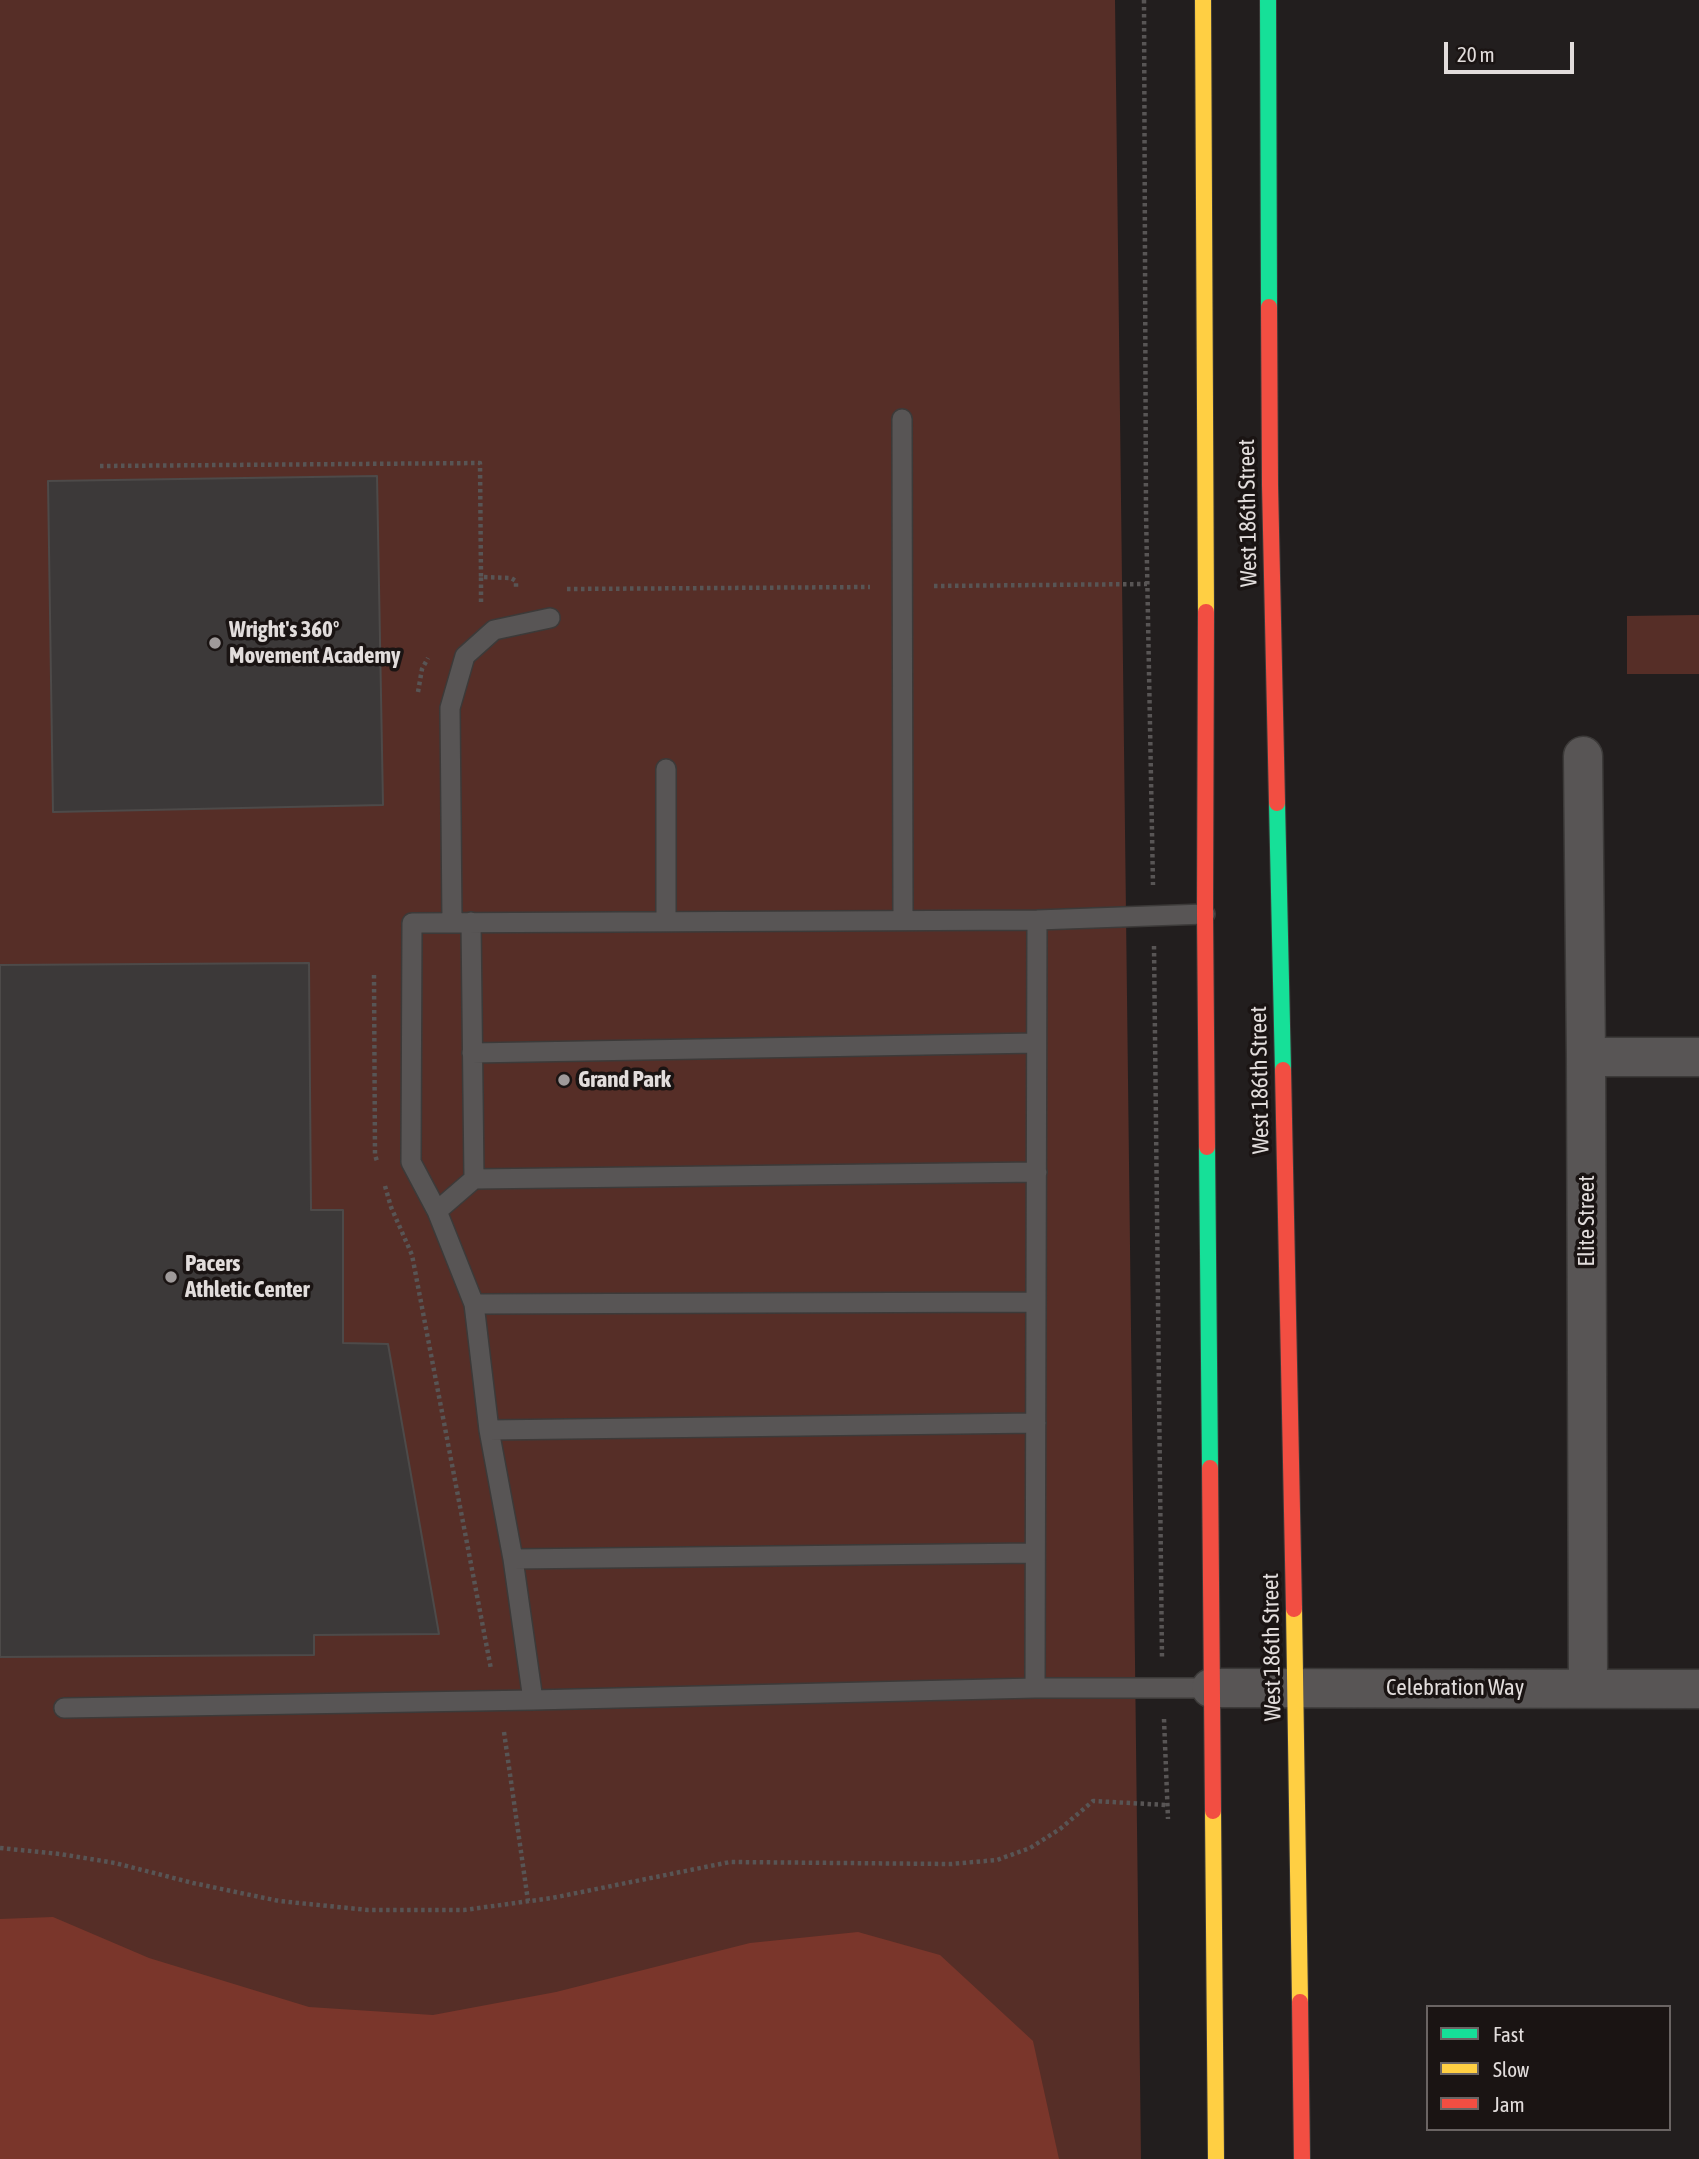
<!DOCTYPE html>
<meta charset="utf-8">
<style>
body{margin:0}
#map{position:relative;width:1699px;height:2159px;overflow:hidden;background:#221e1e;font-family:"Asap Condensed",sans-serif}
canvas{display:block}
.legend{position:absolute;left:1426px;top:2005px;width:245px;height:126px;box-sizing:border-box;background:#1a1413;border:2px solid #6a6463;margin:0;padding:9px 12px;list-style:none;font-size:21px;color:#e2dddc}
.legend li{display:flex;align-items:center;gap:14px;height:35px}
.legend b{width:35px;border:2px solid #6a6463}
.scale{position:absolute;left:1444px;top:42px;width:130px;height:32px;box-sizing:border-box;border:4px solid #e2dddc;border-top:0;padding-left:9px;font-size:21px;line-height:24px;white-space:nowrap;color:#e2dddc;-webkit-text-stroke:5px #1a1413;paint-order:stroke}
</style>
<div id="map">
<canvas width="1699" height="2159"></canvas>
<ul class="legend">
<li><b style="height:9px;background:#16e098"></b>Fast</li>
<li><b style="height:9px;background:#ffcf43"></b>Slow</li>
<li><b style="height:9px;background:#f24e42"></b>Jam</li>
</ul>
<div class="scale">20 m</div>
</div>
<script>
const ctx = document.querySelector('canvas').getContext('2d');
ctx.lineJoin = 'round';
function fill(path, color) {
  ctx.fillStyle = color;
  ctx.fill(path, 'evenodd');
}
function stroke(path, color, width, dash) {
  ctx.strokeStyle = color;
  ctx.lineWidth = width;
  ctx.lineCap = dash ? 'butt' : 'round';
  ctx.setLineDash(dash || []);
  ctx.stroke(path);
}
function write(font, color, halo, rows, align = 'center') {
  ctx.font = font + ' "Asap Condensed",sans-serif';
  ctx.lineWidth = 7;
  ctx.setLineDash([]);
  ctx.textBaseline = 'middle';
  ctx.strokeStyle = halo;
  ctx.fillStyle = color;
  for (const [text, x, y, turn = 0] of rows) {
    ctx.save();
    ctx.translate(x, y);
    ctx.rotate((+turn || 0) * Math.PI / 180);
    ctx.textAlign = isNaN(turn) ? turn : align;
    if (halo) ctx.strokeText(text, 0, 0);
    ctx.fillText(text, 0, 0);
    ctx.restore();
  }
}
fill(new Path2D(`
 M0 0H1115L1141 2159H0Z
 M1699 615V674H1627V616Z`), '#562e27');
fill(new Path2D(`
 M53 1917 149 1958 309 2007 433 2015 556 1992 750 1943 858 1932 940 1955 1033 2041 1059 2159H0V1919Z`), '#7a362b');
const building = new Path2D(`
 M377 476 383 805 53 812 48 481Z
 M309 963 311 1210H343V1343L388 1344 439 1634 314 1635V1655L0 1657V965Z`);
fill(building, '#3c3939');
stroke(building, '#4d4a49', 2);
const lane = new Path2D(`
 M902 419 903 920
 M666 769V921
 M1205 914 1037 920 412 923 411 1162 437 1211 474 1304 489 1430 513 1559 533 1700 1035 1688H1211
 M452 922 450 708 465 656 494 630 550 618
 M472 1053 1036 1043
 M474 1179 1037 1172
 M437 1211 474 1179 471 922
 M474 1304 1035 1302
 M489 1430 1036 1423
 M513 1559 1034 1553
 M1035 1688 1037 920
 M64 1708 533 1700`);
const street = new Path2D(`
 M1583 756 1586 1057 1588 1687
 M1586 1057H1699
 M1211 1688 1699 1689`);
const fast = new Path2D(`
 M1268 0 1269 307
 M1277 803 1283 1070
 M1207 1147 1210 1468`);
const slow = new Path2D(`
 M1203 0 1206 612
 M1294 1609 1300 2002
 M1213 1811 1216 2159`);
const jam = new Path2D(`
 M1269 307 1270 485 1277 803
 M1206 612 1205 914 1207 1147
 M1283 1070 1294 1609
 M1210 1468 1213 1811
 M1300 2002 1302 2159`);
stroke(lane, '#3c3a39', 22);
stroke(street, '#3c3a39', 41);
stroke(fast, '#3c3a39', 18);
stroke(slow, '#3c3a39', 18);
stroke(jam, '#3c3a39', 18);
stroke(new Path2D(`
 M1144 0 1146 512 1153 885
 M100 466 480 463 481 577
 M934 586 1147 584
 M567 589 870 587
 M481 602V577L511 578 516 581V589
 M418 692 422 669 428 658
 M1154 946 1162 1658
 M374 975 375 1155 377 1161
 M385 1186 391 1207 412 1255 491 1669
 M1164 1719 1168 1819
 M504 1732 528 1901
 M0 1848 60 1854 115 1863 193 1883 279 1901 368 1910H464L552 1898 730 1862 951 1864 997 1860 1030 1848 1060 1829 1093 1801 1167 1805`), '#585555', 4.5, [3.5, 3.5]);
stroke(lane, '#585555', 19);
stroke(street, '#585555', 38);
stroke(fast, '#16e098', 16);
stroke(slow, '#ffcf43', 16);
stroke(jam, '#f24e42', 16);
for (const [x, y, r, color] of [
 [215,643,7,"#9f9a9a"],
 [564,1080,7,"#9f9a9a"],
 [171,1277,7,"#9f9a9a"]
]) {
  const dot = new Path2D();
  dot.arc(x, y, r, 0, 2 * Math.PI);
  ctx.fillStyle = color;
  ctx.fill(dot);
  stroke(dot, '#1a1413', 2.5);
}
write('23px', '#e2dddc', '#1a1413', [
 ["West 186th Street",1248,513,-91],
 ["West 186th Street",1260,1080,-91],
 ["Elite Street",1587,1221,-90],
 ["West 186th Street",1272,1647,-91],
 ["Celebration Way",1455,1688]
]);
write('bold 23px', '#e2dddc', '#1a1413', [
 ["Wright's 360°",229,630],
 ["Movement Academy",229,656],
 ["Grand Park",578,1080],
 ["Pacers",185,1264],
 ["Athletic Center",185,1290]
], 'left');
</script>
